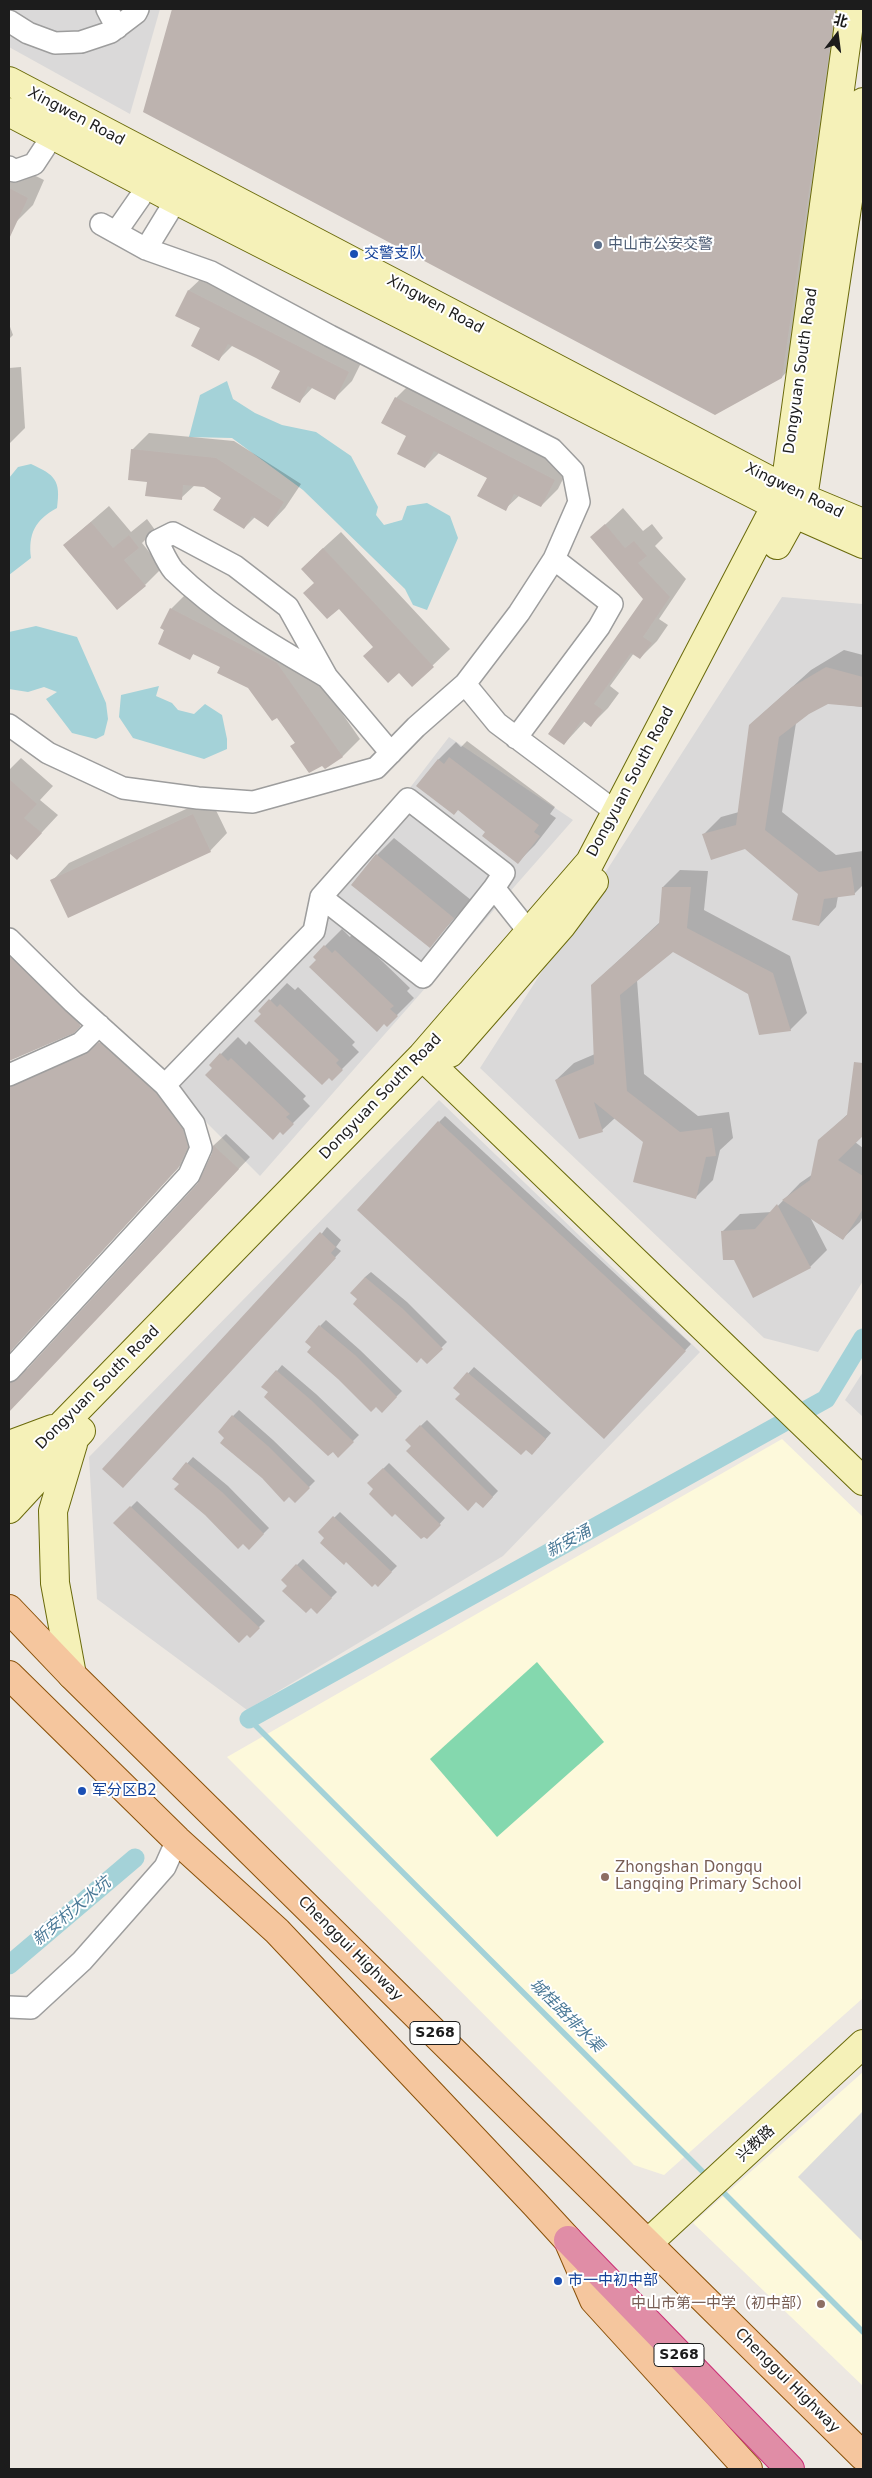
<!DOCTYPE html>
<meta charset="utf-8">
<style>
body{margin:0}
#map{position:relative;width:872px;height:2478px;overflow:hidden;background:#ede8e2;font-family:"DejaVu Sans","Noto Sans SC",sans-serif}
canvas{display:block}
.frame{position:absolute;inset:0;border:10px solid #1c1c1c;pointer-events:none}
.north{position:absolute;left:812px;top:10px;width:50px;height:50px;-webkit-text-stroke:4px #fff;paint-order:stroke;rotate:15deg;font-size:14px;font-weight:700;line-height:20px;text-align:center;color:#1c1c1c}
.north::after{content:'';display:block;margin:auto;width:18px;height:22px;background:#1c1c1c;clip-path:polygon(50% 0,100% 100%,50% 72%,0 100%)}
</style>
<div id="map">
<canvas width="872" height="2478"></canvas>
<div class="frame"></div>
<div class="north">北</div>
</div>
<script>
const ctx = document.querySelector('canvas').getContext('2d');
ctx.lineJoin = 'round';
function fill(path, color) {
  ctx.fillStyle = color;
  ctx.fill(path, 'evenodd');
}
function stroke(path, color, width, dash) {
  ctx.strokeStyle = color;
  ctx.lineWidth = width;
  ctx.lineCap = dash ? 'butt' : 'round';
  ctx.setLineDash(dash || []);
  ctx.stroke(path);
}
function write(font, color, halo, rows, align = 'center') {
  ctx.font = font + ' "DejaVu Sans","Noto Sans SC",sans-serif';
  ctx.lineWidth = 4;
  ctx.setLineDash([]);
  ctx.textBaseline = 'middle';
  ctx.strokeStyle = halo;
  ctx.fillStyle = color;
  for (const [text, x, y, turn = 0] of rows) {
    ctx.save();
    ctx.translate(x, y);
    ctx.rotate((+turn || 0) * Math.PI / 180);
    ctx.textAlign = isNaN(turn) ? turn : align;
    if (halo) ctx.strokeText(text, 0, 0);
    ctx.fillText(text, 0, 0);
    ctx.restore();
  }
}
fill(new Path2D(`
 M9 9H160L130 114 9 47Z
 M782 597 863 604V1281L818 1352 764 1338 480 1068Z
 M449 737 573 820 260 1176 176 1092Z
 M439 1100 700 1352 503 1556 247 1710 97 1599 89 1457Z
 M863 1372V1417L845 1400Z`), '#dad9d9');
fill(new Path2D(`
 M782 1439 863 1517V1998L664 2175 634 2165 227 1757Z
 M863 2072V2386L693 2223Z`), '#fdf9db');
fill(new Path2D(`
 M537 1662 604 1742 497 1837 430 1759Z`), '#84d8ae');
fill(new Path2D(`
 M863 2111V2242L798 2177Z`), '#dcdcdc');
fill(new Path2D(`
 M227 381 233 399 255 413 282 425 316 432 351 456 378 507 376 515 384 525 402 520 407 506 427 503 450 516 458 538 427 610 413 605 405 589 303 490 232 438 189 437 200 395Z
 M31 464C55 475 61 480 57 508 35 520 28 534 31 558L9 575V478L18 467Z
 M36 626 77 637 106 703 108 719 104 735 96 739 72 733 46 699 57 692 44 687 28 692 9 689V632Z
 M159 686 156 696 172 703 178 710 194 714 205 704 222 715 227 739V749L204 759 133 738 119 717 121 695Z`), '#a4d2d8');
fill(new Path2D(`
 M173 9H845L794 364 782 377 144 111Z
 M9 163 44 180 33 205 15 223 9 219Z
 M207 273 365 355 352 381 335 398 313 387 299 402 282 370 233 345 219 359 201 328 177 315 189 290Z
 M9 324 13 335 9 339Z
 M21 367 25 428 9 444V368Z
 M413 381 571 463 558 489 541 506 520 495 505 509 488 478 439 453 425 467 408 435 396 398Z
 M149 433 234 441 301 484 285 508 268 526 255 517 244 528 223 497 204 485H195L181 498 148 481 132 450Z
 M109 506 131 532 147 519 155 530 142 543 162 568 145 585 64 545Z
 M623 508 643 531 652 524 663 538 655 546 686 579 659 619 668 625 657 641 640 658 634 653 610 686 619 693 608 708 591 725 585 721 564 744 645 599 592 537Z
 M341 532 450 649 412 685 315 583 319 552Z
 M189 591 295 646 360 739 343 756 325 767 292 746 296 742 278 716 249 687 222 667 194 653 190 658 162 628 171 609Z
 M844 650 863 655V707L828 703 808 713 796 723 782 812 836 855 863 851V885L854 894 838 896 836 907 819 925 800 893 745 847 704 834 721 817 739 812 750 725 811 670Z
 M467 741 555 807 550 814 556 818 535 845 518 862 487 831 438 760 456 742 461 747Z
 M21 758 53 786 40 800 58 815 17 859 9 851V770Z
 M210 798 227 833 210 851 52 881 69 863Z
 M394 838 471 900 429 946 377 855Z
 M680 870 708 871 704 910 790 956 807 1013 790 1030 749 993 673 951 637 980 644 1074 698 1116 729 1112 733 1138 720 1150 713 1180 696 1197 645 1141 615 1118 602 1130 556 1080 574 1063 595 1054 592 985 660 922 663 887Z
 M9 929 92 1013 73 1031 9 1060Z
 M342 929 350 937 353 933 410 988 407 991 414 998 387 1025 314 957Z
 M287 983 295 990 298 987 355 1042 352 1045 359 1052 332 1079 260 1011Z
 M112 1031 194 1117 190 1155 12 1349 9 1355V1062L13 1073 27 1075 100 1043Z
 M238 1037 246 1045 249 1041 306 1096 303 1099 310 1106 283 1133 210 1065Z
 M863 1067V1134L855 1142 863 1148V1216L860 1222 842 1239 810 1217 827 1250 810 1267 723 1231 740 1214 772 1212 800 1183 813 1174 820 1140 849 1113 853 1077Z
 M445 1116 691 1344 610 1431 439 1122Z
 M226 1134 250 1157 15 1404 9 1406V1358L19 1372 30 1368 199 1184 214 1153V1145Z
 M327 1227 341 1240 336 1247 341 1251 129 1480Z
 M371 1272 407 1302 447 1342 427 1362 359 1299 365 1277Z
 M326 1320 360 1350 402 1391 382 1411 320 1326Z
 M282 1365 316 1394 359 1435 338 1456 270 1392 277 1371Z
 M474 1367 551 1433 538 1448 455 1388Z
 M239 1410 273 1440 315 1481 295 1501 226 1438 233 1416Z
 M427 1420 498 1491 483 1507 406 1440Z
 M193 1457 228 1486 269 1528 249 1548 174 1478Z
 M389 1463 445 1518 427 1538 369 1483Z
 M137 1501 265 1621 250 1636 115 1523Z
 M340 1512 397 1566 378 1585 320 1532Z
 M303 1559 337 1592 317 1612 282 1580Z`), '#0003');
stroke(new Path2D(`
 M249 1719 708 2177
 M718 2187 863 2332`), '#a4d2d8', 5.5);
stroke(new Path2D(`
 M249 1719 826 1399 863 1338
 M9 1965 135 1858`), '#a4d2d8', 19);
fill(new Path2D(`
 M172 9H817L835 11 782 378 715 415 143 112Z
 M9 188 28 198 9 239Z
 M188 290 349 372 335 400 308 386 300 403 271 388 280 371 256 358 228 344 219 361 191 346 200 328 175 316Z
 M395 397 555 480 541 507 514 494 506 511 477 496 487 478 434 451 425 468 397 454 406 436 381 423Z
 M131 449 216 458 284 502 268 527 252 516 244 529 213 510 221 498 204 487 183 485 182 500 145 496 147 482 128 480Z
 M91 522 113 548 129 535 139 548 124 560 146 586 117 610 63 545Z
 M605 524 625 548 634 541 647 556 638 563 670 597 643 637 652 643 640 659 631 653 594 704 603 710 591 727 582 720 564 745 548 734 643 599 590 537Z
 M323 548 434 667 412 687 399 673 388 683 363 656 373 647 339 609 327 619 303 593 314 583 301 569Z
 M170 608 277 663 343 757 325 769 322 766 309 773 290 746 295 743 277 718 272 721 248 688 217 673 220 667 193 654 190 660 158 644 164 630 160 628Z
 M826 667 863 677V707L828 704 809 714 779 737 765 830 819 872 851 867 855 895 824 899 819 926 792 920 798 894 745 849 711 860 702 834 736 825 749 725 792 687Z
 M449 757 539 825 534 832 540 836 518 864 482 836 485 832 458 810 454 815 416 786 438 759 444 764Z
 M9 779 37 804 24 818 42 833 17 860 9 853Z
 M193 814 211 852 68 918 50 880Z
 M376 854 454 918 430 948 351 885Z
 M662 887H691L687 928 773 973 791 1031 759 1035 748 994 673 952 620 995 627 1091 680 1132 712 1128 716 1156 706 1157 696 1199 633 1182 643 1142 594 1102 603 1132 579 1139 555 1080 594 1064 591 985 659 924Z
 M324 945 332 953 335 950 394 1006 390 1009 398 1016 387 1027 384 1024 377 1032 309 967 316 960 313 957Z
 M9 956 81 1026 74 1033 9 1061Z
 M269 999 277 1007 280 1004 339 1060 336 1063 343 1070 332 1081 329 1078 322 1085 254 1021 261 1014 258 1011Z
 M99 1042 156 1093 183 1130 188 1147 178 1168 9 1353V1087L86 1054Z
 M220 1053 228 1061 231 1058 290 1114 286 1117 294 1124 283 1135 280 1132 273 1140 205 1075 212 1068 209 1065Z
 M854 1062 863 1063V1136L838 1160 863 1176V1209L843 1240 782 1200 810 1180 818 1140 847 1115Z
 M438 1121 686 1351 604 1439 357 1210Z
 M213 1145 239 1169 9 1412V1383L18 1379 198 1183 212 1153Z
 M777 1204 811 1268 753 1298 734 1260H723L721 1231 755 1229Z
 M320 1232 336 1247 331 1253 336 1258 123 1488 102 1469Z
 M365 1277 402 1308 443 1349 427 1364 421 1358 417 1363 353 1304 357 1299 350 1293Z
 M319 1325 355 1355 397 1397 382 1413 376 1407 371 1412 338 1379 307 1352 311 1347 305 1342Z
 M276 1370 311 1400 354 1442 338 1458 333 1452 328 1456 264 1397 268 1392 261 1387Z
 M467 1372 546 1439 532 1455 526 1450 521 1455 455 1399 460 1394 453 1388Z
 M232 1415 268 1446 310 1488 295 1503 289 1497 284 1502 262 1478 220 1443 224 1438 218 1432Z
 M420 1425 493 1497 483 1508 476 1502 468 1511 406 1451 411 1446 405 1440Z
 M186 1462 222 1492 264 1534 249 1550 243 1544 238 1549 205 1515 174 1489 179 1484 172 1479Z
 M383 1468 441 1525 427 1539 424 1537 421 1539 395 1514 392 1517 369 1494 373 1489 367 1483Z
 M130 1506 260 1628 250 1638 247 1635 239 1643 113 1523Z
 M333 1516 392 1572 378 1587 375 1584 372 1587 346 1562 344 1565 320 1543 324 1538 318 1532Z
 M296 1564 332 1598 317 1614 311 1608 306 1613 282 1591 287 1586 281 1580Z`), '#bdb3af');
const street = new Path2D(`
 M107 9 117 28
 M9 21 28 33 55 43 81 42 111 32 136 13 138 9
 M9 167 14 171 34 164 53 135
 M101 224 146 249 211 272 330 336 552 449 573 471 579 502 554 559 519 613 465 684
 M116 232 148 186
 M146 249 176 200
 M327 677C274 647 218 614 174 571 167 563 162 550 157 541L173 533 235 566 288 607 327 677 391 753
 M9 725 48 753 123 788 198 798 253 802 376 768 416 727 465 684 497 723 616 812
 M516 738 599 627 612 604 554 559
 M321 897 423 977 494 888
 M9 939 73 1002 165 1085
 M9 1075 81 1043 99 1025
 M9 1371 189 1175 201 1148 194 1124 165 1085 314 931 321 897 408 799 504 873 494 888 529 932
 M9 2007 31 2008 82 1961 165 1867 177 1840`);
const secondary = new Path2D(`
 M9 81 803 498 863 523
 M9 112 176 200 777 506 863 544
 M777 545 803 498 863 102
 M450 1053 562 925 594 882
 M422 1056 863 1481
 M9 1445 52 1429
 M9 1476 62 1425 422 1056 590 862 785 488 851 9
 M9 1509 81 1431
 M72 1675 55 1583 53 1511 73 1444
 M648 2243 863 2044`);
const primary = new Path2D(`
 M9 1609 72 1675 863 2456
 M9 1675 177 1840 277 1931 535 2204 568 2240 594 2300 748 2469`);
const highway = new Path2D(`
 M568 2240 790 2469`);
stroke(street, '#9d9d9d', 24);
stroke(secondary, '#6a6a0b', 30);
stroke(primary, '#8a5109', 30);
stroke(highway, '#cb2e76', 30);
stroke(street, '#fff', 21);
stroke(secondary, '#f5f1b8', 28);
stroke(primary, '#f5c69e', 28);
stroke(highway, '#e08da6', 28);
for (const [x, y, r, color] of [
 [598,245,5,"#5c6f8a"],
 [354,254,5,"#1a4fb4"],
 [82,1791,5,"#1a4fb4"],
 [605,1877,5,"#8d6e63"],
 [558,2281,5,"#1a4fb4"],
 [821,2304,5,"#8d6e63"]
]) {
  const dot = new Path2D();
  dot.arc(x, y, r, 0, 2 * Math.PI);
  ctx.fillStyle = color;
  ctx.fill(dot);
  stroke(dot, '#fff', 2);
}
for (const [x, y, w] of [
 [435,2033,50],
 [679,2355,50]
]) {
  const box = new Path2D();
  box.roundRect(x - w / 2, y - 11.5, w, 23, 4);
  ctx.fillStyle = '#fff';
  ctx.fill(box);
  stroke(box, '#1c1c1c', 1);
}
write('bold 14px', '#1c1c1c', null, [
 ["S268",435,2033],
 ["S268",679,2355]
]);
write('15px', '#1c1c1c', '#fff', [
 ["Xingwen Road",76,117,28],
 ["Xingwen Road",435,305,28],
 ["Dongyuan South Road",801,371,-82],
 ["Xingwen Road",794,491,26],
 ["Dongyuan South Road",631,782,-62],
 ["Dongyuan South Road",381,1097,-46],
 ["Dongyuan South Road",98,1388,-45],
 ["Chenggui Highway",350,1949,45],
 ["兴教路",756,2144,-43],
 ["Chenggui Highway",787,2381,45]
]);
write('15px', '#4e5e75', '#fff', [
 ["中山市公安交警",608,245]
], 'left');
write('15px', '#164399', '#fff', [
 ["交警支队",364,254],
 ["军分区B2",92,1791],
 ["市一中初中部",568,2281]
], 'left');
write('15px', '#785e54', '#fff', [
 ["Zhongshan Dongqu",615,1868],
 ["Langqing Primary School",615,1885],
 ["中山市第一中学（初中部）",811,2304,"right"]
], 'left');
write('italic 16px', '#497896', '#fff', [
 ["新安涌",569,1542,-29],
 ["新安村大水坑",72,1912,-40],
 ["城桂路排水渠",566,2016,45]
]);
</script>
